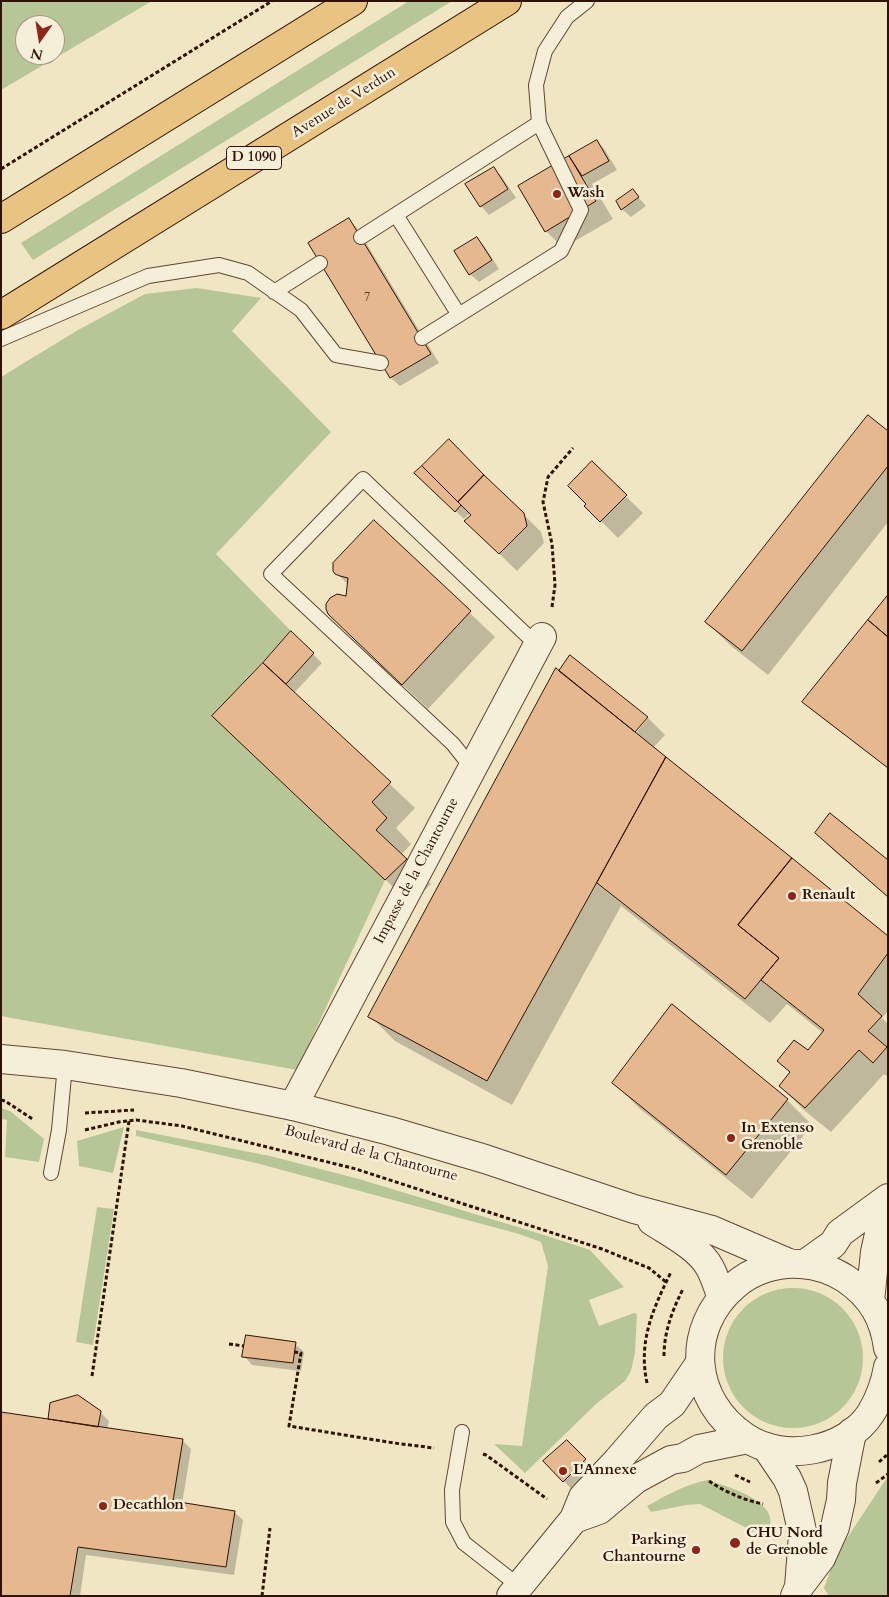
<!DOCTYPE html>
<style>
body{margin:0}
#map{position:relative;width:889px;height:1597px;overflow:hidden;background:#f0e6c4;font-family:Cardo,serif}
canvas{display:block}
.frame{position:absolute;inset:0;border:2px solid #301203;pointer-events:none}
.north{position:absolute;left:15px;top:15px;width:50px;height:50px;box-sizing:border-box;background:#f5efd9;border:1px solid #a69783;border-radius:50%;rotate:193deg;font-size:14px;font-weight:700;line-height:20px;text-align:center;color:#301203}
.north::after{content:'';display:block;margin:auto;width:18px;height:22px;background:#8f2418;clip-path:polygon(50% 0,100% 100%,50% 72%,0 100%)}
</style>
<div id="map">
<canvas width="889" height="1597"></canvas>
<div class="frame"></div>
<div class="north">N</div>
</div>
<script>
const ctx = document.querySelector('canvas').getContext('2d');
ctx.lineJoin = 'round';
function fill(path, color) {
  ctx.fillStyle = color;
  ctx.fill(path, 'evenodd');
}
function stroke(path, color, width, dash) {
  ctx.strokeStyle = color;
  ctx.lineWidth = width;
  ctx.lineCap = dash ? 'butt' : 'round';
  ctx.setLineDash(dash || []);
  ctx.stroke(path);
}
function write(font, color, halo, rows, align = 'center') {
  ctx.font = font + ' Cardo,serif';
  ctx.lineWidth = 5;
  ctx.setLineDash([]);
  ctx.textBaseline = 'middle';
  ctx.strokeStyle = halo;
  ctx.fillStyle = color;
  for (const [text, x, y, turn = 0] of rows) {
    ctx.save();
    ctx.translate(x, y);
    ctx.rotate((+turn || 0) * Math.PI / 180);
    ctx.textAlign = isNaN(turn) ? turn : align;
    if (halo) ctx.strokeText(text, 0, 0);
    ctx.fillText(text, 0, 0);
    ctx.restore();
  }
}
fill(new Path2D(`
 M1 1H152L1 90ZM25 25H55V55H25Z
 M409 1H452L33 260 21 243Z
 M197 288 261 298 232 331 331 432 216 554 291 631 213 716 385 880 297 1070 1 1016V377L78 330 145 294Z
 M1 1108 10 1111 44 1139 39 1162 5 1157 7 1120 1 1119Z
 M124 1127 113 1173 79 1166 77 1141Z
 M136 1130 270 1156 359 1179 544 1235 590 1250 624 1287 589 1300 599 1326 634 1313 637 1314 635 1353 631 1371 625 1381 596 1404 525 1473 494 1444 522 1446 548 1266 541 1242 519 1234 256 1163 136 1136Z
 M97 1207 114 1209 93 1345 76 1342Z
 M723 1358a70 70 0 1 1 140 0a70 70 0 1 1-140 0Z
 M888 1476V1596H829L824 1588 836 1555Z
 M708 1480C725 1486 777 1500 770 1526 769 1530 766 1534 764 1537L700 1504 686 1505 651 1512 647 1506C667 1495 686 1484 708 1480Z`), '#b7c696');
fill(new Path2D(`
 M597 141 605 150 617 170 592 184 613 219 563 248 546 231 520 187Z
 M494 169 502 177 516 198 489 215 481 206Z
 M633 191 646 206 631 217 622 209Z
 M349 220 357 228 439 363 400 386 391 378 309 243Z
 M477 238 485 247 499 269 479 282 470 274Z
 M888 432V522L768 675 731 646 706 622Z
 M592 463 643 513 618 538 586 506 587 504Z
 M416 473 523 514 541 532 544 543 517 571 483 538 470 513 464 519Z
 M374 522 495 637 428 709 354 639 347 597 349 585 336 573Z
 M888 596V768L812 710 804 702Z
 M291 633 322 663 294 693 415 808 396 828 411 844 401 855 431 884 411 904 214 716Z
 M571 657 648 718H646L630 736 632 738 648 718 665 735 653 748 888 937V1011L882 1018 888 1024V1077L884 1074 831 1132 805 1111 780 1086 823 1033 787 1004 770 1023 621 906 512 1105 395 1041 370 1016 559 672Z
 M817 833 888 861V897L834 851Z
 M614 1083 787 1100 812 1125 752 1199 639 1108Z
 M295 1344 304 1352 301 1371 252 1365 244 1356Z
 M100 1412 109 1421 107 1429 182 1440 191 1449 182 1504 234 1512 243 1520 234 1575 86 1555 80 1596H1L49 1420Z
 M566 1442 593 1469 572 1490 564 1481Z`), '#0003');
const building = new Path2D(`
 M597 140 609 161 582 176 569 156Z
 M569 156 596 201 545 232 518 186Z
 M494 167 508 189 480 207 465 184Z
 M633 189 639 197 621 210 616 201Z
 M349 218 431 354 390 378 308 243Z
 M477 237 492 260 469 275 454 251Z
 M868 415 888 431V466L742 651 705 622Z
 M449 439 484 475 458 502 422 466Z
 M592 461 627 495 600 522 584 506 586 504 568 486Z
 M422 466 461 505 455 512 414 473Z
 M484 475 524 513 527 526 499 554 464 521 471 515 458 502Z
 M374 520 471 611 402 685 328 614 326 609V604L330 598 337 594 346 596 348 578 340 576 335 574 333 571V563Z
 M888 595V637L868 620Z
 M868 620 888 637V768L802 702Z
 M291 631 314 653 286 684 263 663Z
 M570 655 648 717 635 732 559 671Z
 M263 663 391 782 372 802 387 818 376 830 407 859 385 880 212 716Z
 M556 668 666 757 487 1081 368 1017Z
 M666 757 792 858 738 925 779 958 745 999 597 883Z
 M830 813 888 860V897L815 833Z
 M792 858 888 936V953L858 994 882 1016 868 1031 887 1047 873 1063 859 1050 805 1108 779 1086 790 1072 777 1061 794 1040 808 1050 824 1030 761 980 779 958 738 925Z
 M672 1004 788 1099 726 1175 612 1083Z
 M246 1335 296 1342 293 1363 242 1357Z
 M78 1395 101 1411 98 1427 48 1419 50 1403Z
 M1 1412 183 1439 173 1501 235 1511 226 1567 78 1547 70 1596H1Z
 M567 1440 586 1459 563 1482 543 1461Z`);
fill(building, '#e5b890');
stroke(building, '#301203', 1);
const service = new Path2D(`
 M396 215 459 315
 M361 237 539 123
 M274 292 320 263
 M422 338 561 251 581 210 539 123 536 85 545 51 567 17 587 1
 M1 339 148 276 219 265 248 273 301 310 336 355 381 363
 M472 768 453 744 271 574 363 479 538 646
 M51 1173 59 1130 65 1065
 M462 1432 452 1490 453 1522 464 1543 519 1586`);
const minor = new Path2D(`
 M293 1106 542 637
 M766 1447 787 1478 793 1491 803 1535 799 1587
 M574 1519 599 1510 636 1479 671 1460 683 1458 699 1449 748 1439
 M511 1596 574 1519 583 1497 617 1461 656 1416 672 1404 700 1363
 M795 1596 799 1587 821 1558 835 1527 841 1500 842 1483 852 1432`);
const tertiary = new Path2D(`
 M1 1059 65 1065 181 1083 293 1106 390 1131 485 1159 634 1209 712 1230 789 1263
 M652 1221C670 1233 700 1248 710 1268 715 1277 718 1288 722 1298
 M805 1264 833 1244 840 1233 888 1198
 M870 1301 875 1252 879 1234 888 1208
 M888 1348C884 1318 872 1297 846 1279 832 1270 818 1265 801 1264 777 1262 752 1270 734 1286 684 1329 691 1401 745 1437 783 1463 846 1452 871 1413 880 1398 885 1384 888 1367`);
const primary = new Path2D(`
 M1 219 353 1
 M1 315 507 1`);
stroke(service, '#604733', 16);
stroke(minor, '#604733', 30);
stroke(tertiary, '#604733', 30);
stroke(primary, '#301203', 30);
stroke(new Path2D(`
 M1 169 272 1
 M552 607 555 585 552 544 543 502 548 477 573 448
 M1 1100 5 1101 34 1120
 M85 1113 134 1110
 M85 1130 119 1122 136 1120 182 1126 356 1169 602 1249 649 1268 666 1282
 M229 1344 244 1346
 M294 1352 301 1353 289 1426 394 1443 434 1448
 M664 1356C664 1332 672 1311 683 1289
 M92 1376 129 1121
 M647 1383C638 1341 653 1309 671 1272
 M483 1454 486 1455 547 1499
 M879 1462 888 1454
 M735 1475 750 1482
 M709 1481C725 1492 744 1500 763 1504
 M876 1483 888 1474
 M262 1596 270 1528`), '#301203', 3, [4, 2.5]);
stroke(service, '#f5efd9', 14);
stroke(minor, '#f5efd9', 28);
stroke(tertiary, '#f5efd9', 28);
stroke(primary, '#e8c382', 28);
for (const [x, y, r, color] of [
 [557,194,5,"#8f2418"],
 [792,896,5,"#8f2418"],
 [731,1138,5,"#8f2418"],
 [563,1471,5,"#8f2418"],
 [103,1506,5,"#8f2418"],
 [735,1543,6,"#8f2418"],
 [696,1550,5,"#8f2418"]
]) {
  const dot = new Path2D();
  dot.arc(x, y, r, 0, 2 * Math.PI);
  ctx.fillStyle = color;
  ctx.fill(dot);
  stroke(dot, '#f5efd9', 2);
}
write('12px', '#5d3c26', null, [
 ["7",367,298]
]);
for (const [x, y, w] of [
 [254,158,55]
]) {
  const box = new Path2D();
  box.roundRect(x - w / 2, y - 11.5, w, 23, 4);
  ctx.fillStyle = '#f5efd9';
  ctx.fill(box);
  stroke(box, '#301203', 1);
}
write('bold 14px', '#301203', null, [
 ["D 1090",254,158]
]);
write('15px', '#301203', '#f5efd9', [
 ["Avenue de Verdun",344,103,-32],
 ["Impasse de la Chantourne",417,871,-62],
 ["Boulevard de la Chantourne",371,1154,15]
]);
write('bold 15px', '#301203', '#f5efd9', [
 ["Wash",567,194],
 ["Renault",802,896],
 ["In Extenso",741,1129],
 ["Grenoble",741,1146],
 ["L'Annexe",573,1471],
 ["Decathlon",113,1506],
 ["CHU Nord",746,1534],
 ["de Grenoble",746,1551],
 ["Parking",686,1541,"right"],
 ["Chantourne",686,1558,"right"]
], 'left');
</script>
